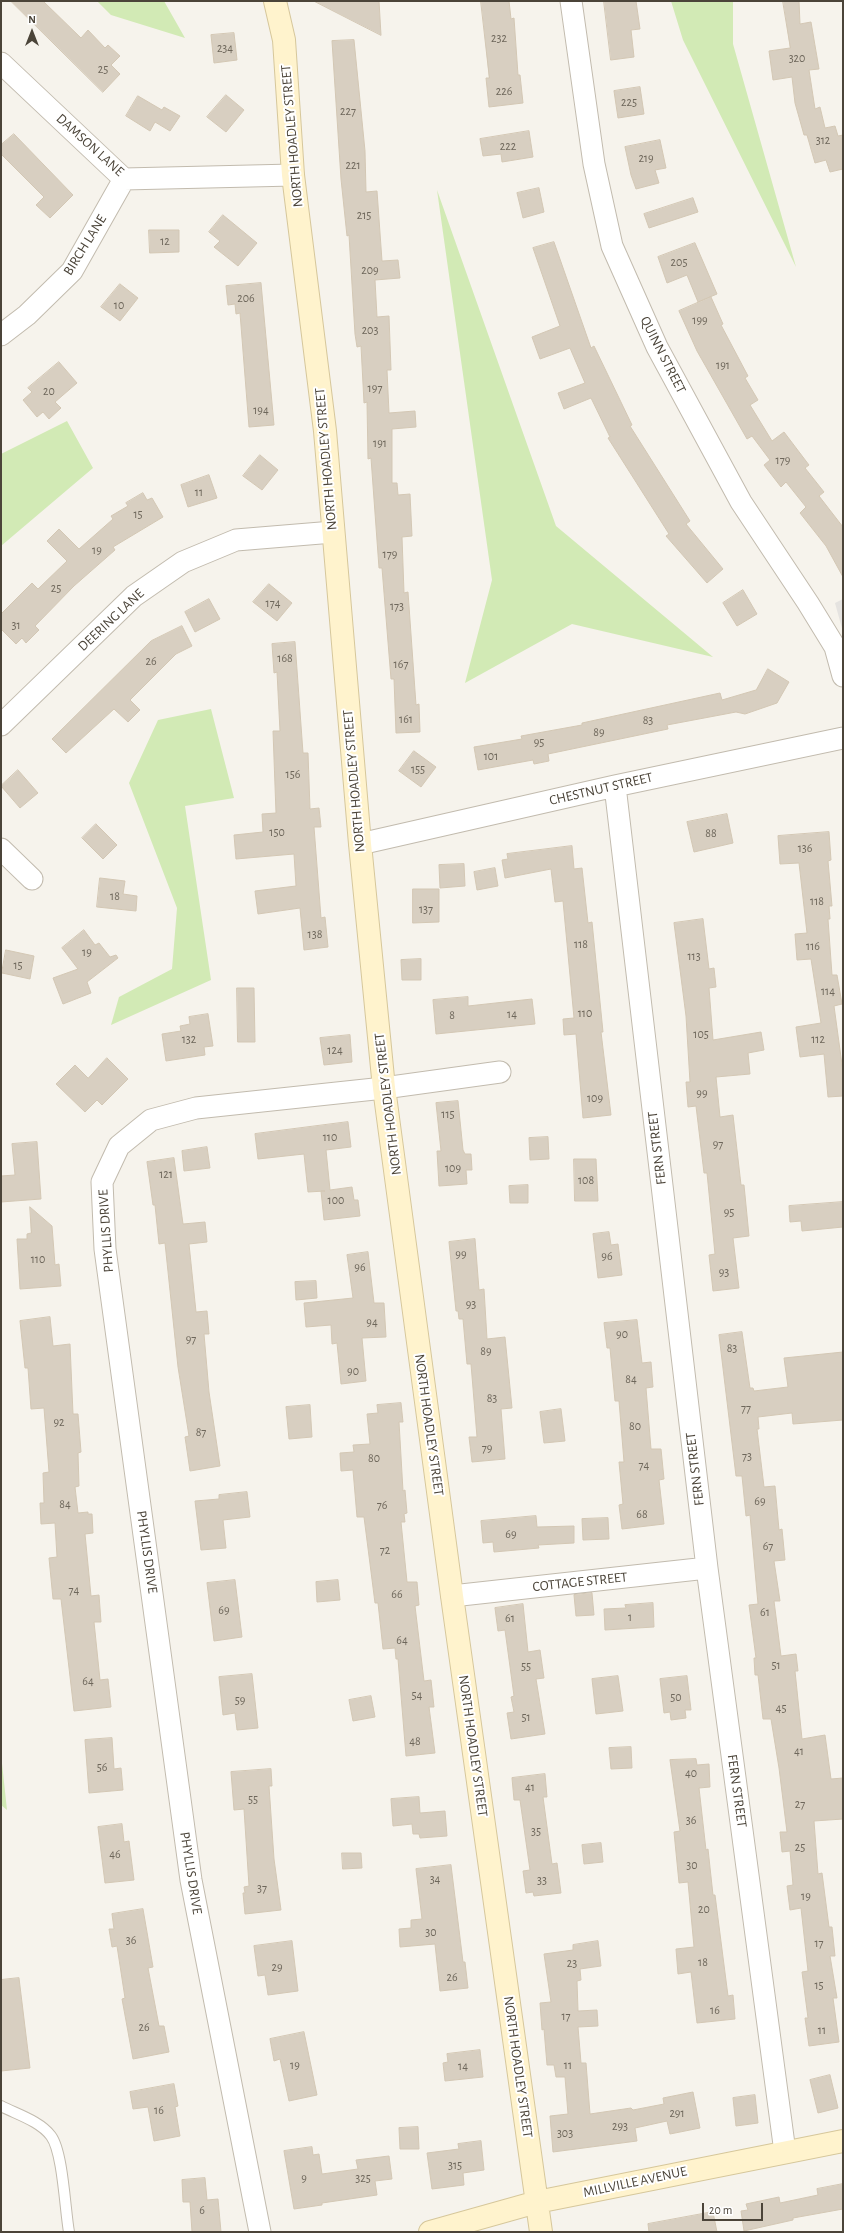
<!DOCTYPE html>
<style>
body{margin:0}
#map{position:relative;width:844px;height:2233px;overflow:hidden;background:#f6f3ec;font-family:"Alegreya Sans",sans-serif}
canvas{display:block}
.frame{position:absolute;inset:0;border:2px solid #4b4439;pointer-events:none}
.north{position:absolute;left:12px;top:12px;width:40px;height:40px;-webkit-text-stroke:3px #fff;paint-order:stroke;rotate:0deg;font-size:11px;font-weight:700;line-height:16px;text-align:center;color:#4b4439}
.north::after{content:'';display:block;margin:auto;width:14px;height:18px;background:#4b4439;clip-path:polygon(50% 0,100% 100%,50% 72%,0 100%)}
.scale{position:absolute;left:702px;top:2203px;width:61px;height:18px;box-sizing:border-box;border:2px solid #4b4439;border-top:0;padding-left:5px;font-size:12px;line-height:14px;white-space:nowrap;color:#4b4439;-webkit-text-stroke:3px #fff;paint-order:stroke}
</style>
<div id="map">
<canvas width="844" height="2233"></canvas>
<div class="frame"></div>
<div class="north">N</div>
<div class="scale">20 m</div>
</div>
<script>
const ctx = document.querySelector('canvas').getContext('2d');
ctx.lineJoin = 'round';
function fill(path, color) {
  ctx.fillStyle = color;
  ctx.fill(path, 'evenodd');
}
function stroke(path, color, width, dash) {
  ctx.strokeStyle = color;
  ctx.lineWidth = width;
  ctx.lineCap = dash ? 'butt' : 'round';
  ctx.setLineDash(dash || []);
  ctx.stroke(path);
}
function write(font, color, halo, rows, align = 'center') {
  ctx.font = font + ' "Alegreya Sans",sans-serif';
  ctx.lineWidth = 4;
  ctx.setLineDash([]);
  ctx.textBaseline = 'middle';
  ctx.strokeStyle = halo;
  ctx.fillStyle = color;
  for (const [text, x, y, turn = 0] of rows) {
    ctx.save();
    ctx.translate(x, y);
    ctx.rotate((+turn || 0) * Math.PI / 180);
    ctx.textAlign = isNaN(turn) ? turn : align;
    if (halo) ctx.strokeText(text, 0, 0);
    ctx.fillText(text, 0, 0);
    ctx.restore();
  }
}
fill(new Path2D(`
 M97 1H164L185 38 111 15Z
 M671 1H733V44L796 267 683 40Z
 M437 190 556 526 713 657 572 624 465 683 492 580Z
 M67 421 93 468 1 546V454Z
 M211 709 234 798 185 806 211 980 111 1025 119 997 172 969 177 908 129 783 158 720Z
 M1 1754 7 1810 1 1805Z`), '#d2eab5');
fill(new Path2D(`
 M843 599V632L835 603Z`), '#e5e3e0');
const building = new Path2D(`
 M11 1H43L81 38 88 30 105 48 108 45 120 56 111 65 120 74 103 92Z
 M314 1H379L381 35Z
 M481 1H509L511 19 514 18 518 75H520L523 103 489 107 486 78H489Z
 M604 1H636L640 29 631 30 634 57 611 60Z
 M783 1H799L800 24 811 22 819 69 809 70 815 109 820 107 825 128 835 126 838 136 843 135V169L830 172 826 160 815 163 807 135H804L795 103 792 77 773 80 769 51 790 48Z
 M234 33 237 60 214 63 211 35Z
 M354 40 365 151 366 192 377 191 382 261 398 260 400 278 375 280 377 317 389 316 391 370H387L389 413 415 411 416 427 392 429V483H397L398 495 410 494 412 536 402 537 404 593 408 592 416 705 419 704 420 732 396 733 394 679H391L382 568H379L371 458 368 459 367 402 364 403 361 346 357 347 355 334 349 235 347 236 341 179 332 41Z
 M640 87 644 114 618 118 614 91Z
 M226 95 244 110 226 132 207 117Z
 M138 96 162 110 164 107 180 116 170 131 155 122 150 131 126 116Z
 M529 131 533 157 502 162 501 154 483 156 480 139Z
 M14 134 73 195 50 218 36 205 44 197 1 154V145Z
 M660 140 666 168 655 170 659 183 636 189 631 175 625 147Z
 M539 188 544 212 523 218 517 193Z
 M693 198 698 212 649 228 644 214Z
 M223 215 257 243 238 266 214 247 220 241 209 232Z
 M149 230H179V252L150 253Z
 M554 242 591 348 594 346 632 425 630 426 690 521 686 524 723 569 707 583 666 536 669 534 608 438 610 437 591 398 564 409 558 393 585 383 570 348 540 359 532 337 560 326 533 248Z
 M695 243 717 294 698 302 687 275 667 283 658 257Z
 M261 283 274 425 249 427 240 313 236 314 235 304 228 305 226 286Z
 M120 284 138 298 120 321 101 307Z
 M711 297 723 324 721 325 748 376 745 378 758 400 750 405 772 441 784 432 809 465 805 468 824 492 819 496 843 527V577L826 546 800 513 806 507 786 482 781 487 764 465 770 460 752 436 747 439 697 351 679 311Z
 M59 362 77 383 55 402 61 408 49 419 43 412 37 417 23 400 32 392 28 388Z
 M260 455 278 470 262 490 243 476Z
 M209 475 217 498 188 507 181 485Z
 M143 493 147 500 152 498 163 517 113 547 115 550 74 586 35 626 39 630 26 643 22 638 16 644 1 629V614L32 583 38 589 67 561 47 541 59 529 79 549 113 519 111 516 128 506 126 503Z
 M269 584 292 603 277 621 253 602Z
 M743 590 757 614 737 626 723 603Z
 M209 599 220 619 195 632 185 612Z
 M182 626 192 646 176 654 130 700 140 710 128 722 114 709 66 753 52 739 151 641Z
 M295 642 303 753H308L310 809 319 808 321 827H314L321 918 325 917 328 947 304 950 300 908 258 914 255 891 296 886 294 854 236 859 234 835 263 832 262 814 276 813 273 731H280L277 672 274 673 272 644Z
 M768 669 789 682 777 703 745 714 736 712 667 725 668 729 548 754 549 761 534 764 533 760 478 770 474 747 522 739 521 736 582 725V723L720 693 722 700 756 690Z
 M414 751 436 767 421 787 399 771Z
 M18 770 38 793 20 808 1 786Z
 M727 814 733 843 694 852 687 822Z
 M96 824 117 845 103 859 82 838Z
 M829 832 831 860 828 861 832 906H829L830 919H828L832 975H837L842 1004 834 1006 843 1072V1096L828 1097 824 1054 800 1057 796 1027 821 1023 811 959 797 960 795 934 807 933 799 863 780 864 778 836Z
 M572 846 574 869 582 868 588 923 592 922 603 1032H601L611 1115 583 1118 576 1034 564 1035 563 1019 574 1018 563 901 555 902 551 869 505 878 502 860 508 859 507 854Z
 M464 864 465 886 440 888 439 865Z
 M495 868 498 886 477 890 474 872Z
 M100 878 125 881 123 894 137 896 136 911 97 907Z
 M413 889H439V922L413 923Z
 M703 919 709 969 714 968 716 987 709 988 713 1040 761 1032 764 1050 748 1053 750 1074 716 1077 720 1117 733 1115 741 1185H744L749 1236 733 1238 739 1288 713 1291 709 1255 715 1254 707 1173H704L696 1106 688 1107 686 1082H690L686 1016 674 923Z
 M84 930 95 945 99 943 110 957 116 955 118 958 87 982 91 993 63 1004 53 978 78 969 62 948Z
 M6 950 34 956 30 979 2 973Z
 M421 959V980H402L401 960Z
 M237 988H254L255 1042H238Z
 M468 997V1006L532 999 535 1024 436 1034 433 1000Z
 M208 1014 213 1046 204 1047 205 1055 166 1061 162 1034 181 1031 180 1026 190 1024 189 1017Z
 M350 1035 352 1062 324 1065 320 1038Z
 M107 1058 128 1079 102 1105 97 1100 85 1112 56 1084 75 1065 88 1078Z
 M458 1101 463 1150 465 1154H471L472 1170H466L467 1184 439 1186 437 1151H441L436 1103Z
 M348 1122 351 1147 326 1150 330 1190 352 1187 354 1200H358L360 1216 324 1220 321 1191H325L308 1192 304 1154 258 1159 255 1134Z
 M548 1137 549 1159 530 1160 529 1138Z
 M37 1142 41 1199 1 1202V1176L15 1175 12 1144Z
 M207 1147 210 1168 184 1171 182 1151Z
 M174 1158 183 1224 205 1222 207 1242 189 1244 196 1312 207 1311 209 1334H204L209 1392 220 1466 190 1471 185 1437 189 1436 178 1367 165 1243 159 1244 155 1205H153L147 1162Z
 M574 1159H596L598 1201H575Z
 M528 1185V1203H510L509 1186Z
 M843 1202V1227L802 1231 801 1221 790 1222 789 1206Z
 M30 1207 52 1226 55 1265 59 1264 61 1286 20 1289 17 1239H27V1234L31 1233Z
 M609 1232 611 1245 618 1244 622 1275 598 1278 593 1234Z
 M475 1239 479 1290 484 1289 487 1339 505 1337 512 1408 501 1409 505 1459 472 1462 469 1437H477L471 1364H467L463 1319H459L458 1311H456L449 1242Z
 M368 1252 374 1303H384L386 1337 362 1338 366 1381 341 1384 337 1343 332 1344 331 1325 306 1327 304 1303 353 1298 347 1255Z
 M316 1281 317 1298 296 1300 295 1282Z
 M50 1317 53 1346 70 1344 73 1414H78L81 1452 78 1453 79 1486 75 1487 78 1513 88 1512V1514H92L93 1533 85 1534 91 1596 99 1595 101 1622H94L100 1680 108 1679 111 1707 74 1711 61 1599H53L49 1558 57 1557 55 1523 41 1524 40 1503H44L43 1473 49 1472 44 1408 31 1409 28 1368H25L20 1321Z
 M637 1320 642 1363 651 1362 653 1387 646 1388 651 1449H661L664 1479 659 1480 664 1524 622 1529 619 1505 623 1504 619 1462H624L619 1401H615L610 1348H607L604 1323Z
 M742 1332 750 1388H753L754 1391 788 1387 784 1358 843 1352V1420L793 1424 792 1413 758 1417 759 1429H757L764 1487 775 1486 779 1530 782 1529 785 1560 774 1561 780 1601H774L781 1656 796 1654 798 1671H795L802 1739 825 1735 831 1779 843 1778V1819L814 1821 818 1874 822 1873 829 1927H832L835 1956H830L837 1998H833L839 2042 809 2046 805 2018H808L802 1972 808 1971 801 1908 790 1910 787 1886 793 1885 790 1851 782 1852 780 1832H787L779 1768 771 1719H763L758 1675H755L754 1658H756L749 1605 758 1604 750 1515 746 1516 742 1476H736L719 1335Z
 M401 1403 403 1422H399L403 1491 405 1490 407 1513 404 1514 405 1522H401L407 1582H417L419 1605 415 1606 424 1681 431 1680 434 1707H429L435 1753 406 1756 398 1659H396L395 1648 383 1649 378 1603H375L364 1517H357L353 1470 341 1471 340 1453 354 1452 353 1445 370 1444 367 1414 378 1413 377 1405Z
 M310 1405 312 1437 289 1439 286 1407Z
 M561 1409 565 1441 544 1443 540 1412Z
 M247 1492 250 1517 223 1520 226 1548 201 1550 195 1501 219 1499V1495Z
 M536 1516 537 1527 574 1526V1543L538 1545 539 1548 494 1552 493 1542 483 1543 481 1521Z
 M608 1518 609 1539 583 1540 582 1519Z
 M235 1580 242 1637 214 1641 207 1583Z
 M338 1580 340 1600 317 1602 316 1582Z
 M592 1593 594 1615 576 1616 574 1595Z
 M653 1603 654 1627 605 1630 604 1609 626 1608 625 1605Z
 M523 1604 528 1652 540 1650 544 1678 536 1679 545 1734 511 1739 507 1713 514 1712 511 1697 514 1696 505 1630 498 1631 495 1608Z
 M252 1674 258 1728 237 1730 235 1713 223 1715 219 1677Z
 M618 1676 623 1711 596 1714 592 1679Z
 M687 1676 691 1710H685L686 1718 671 1720 670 1712 664 1713 660 1679Z
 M371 1696 375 1717 353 1721 349 1700Z
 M112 1738 114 1769 121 1768 123 1790 89 1793 85 1740Z
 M631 1747 632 1768 611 1769 609 1748Z
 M696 1759 697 1765 709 1764 710 1787 699 1788 706 1850 708 1849 713 1895H715L728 1996 733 1995 735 2019 697 2023 691 1972 678 1974 676 1949 694 1947 688 1882 679 1883 674 1832 680 1831 670 1760Z
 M271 1769 272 1786H269L274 1859 281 1910 245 1914 243 1893H245L244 1887 249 1886 244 1809 234 1810 231 1772Z
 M545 1774 547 1797H543L552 1864 557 1863 561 1893 534 1896 533 1892 526 1893 523 1871 530 1870 520 1800H514L512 1778Z
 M419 1797 420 1813 445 1811 447 1836 420 1838 419 1834H413L412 1824 393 1826 391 1799Z
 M122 1824 124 1842 129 1841 134 1880 105 1883 98 1827Z
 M601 1843 603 1862 584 1864 582 1845Z
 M342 1853H361L362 1868 343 1869Z
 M451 1865 463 1962H465L468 1988 440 1991 435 1944 400 1947 399 1929 411 1928V1920L422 1919 416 1869Z
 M143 1909 153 1967 148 1968 159 2026H164L169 2052 133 2059 122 1999 125 1998 117 1946 112 1947 109 1929H114L112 1914Z
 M292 1941 298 1991 268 1995 265 1975 258 1976 254 1946Z
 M598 1941 601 1966 580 1969 581 1980 577 1981 578 2011 597 2010 598 2026 578 2027 581 2063H586L590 2114 631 2108 633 2110 664 2104 663 2098 693 2092 700 2128 670 2134 667 2121 635 2128 637 2141 553 2152 550 2116 568 2114 565 2077H556L554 2065H547L544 2029 542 2030 540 2003 551 2002 544 1954 573 1950V1945Z
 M19 1978 30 2068 1 2071V1980Z
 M304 2032 317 2095 289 2101 280 2059 274 2061 270 2039Z
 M480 2050 483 2077 445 2081 443 2063 448 2062 447 2054Z
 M830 2075 838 2108 818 2113 810 2080Z
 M174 2084 178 2106 175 2107 180 2136 154 2141 148 2107 133 2109 130 2092Z
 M755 2095 758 2123 736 2126 733 2098Z
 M418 2127 419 2149H400L399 2128Z
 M481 2141 484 2170 463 2173 464 2185 432 2189 427 2153 459 2149 458 2144Z
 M312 2147 313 2155 319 2154 322 2174 358 2169 356 2160 389 2156 392 2179 375 2181 377 2195 322 2203V2205L294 2209 284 2151Z
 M205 2178 207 2200 218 2199 221 2232H192L190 2202H183L182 2180Z
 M843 2184V2209L793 2218V2220L744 2231 741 2211 748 2210 746 2204 779 2197 780 2203 818 2195 817 2189Z
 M713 2212 717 2232H649L648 2224Z`);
fill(building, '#d8cfc1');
stroke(building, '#d3c7b4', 1);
const lane = new Path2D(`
 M1 2106C16 2114 40 2121 51 2136 63 2152 65 2210 69 2232`);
const street = new Path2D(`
 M571 1 594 164 612 246 657 347 741 502 808 603 835 647 843 676
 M1 63 124 179 293 175
 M1 335 27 315 72 271 124 179
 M1 725 134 596 183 562 236 540 333 532
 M615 786 707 1568 785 2152
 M360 844 615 786 843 738
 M1 849 32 879
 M452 1596 707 1568
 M260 2232 191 1880 105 1249 102 1182 119 1146 151 1120 196 1108 384 1088 500 1072`);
const secondary = new Path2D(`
 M275 1 284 40 293 175 325 431 360 844 384 1088 452 1596 541 2232
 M430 2232 537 2202 843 2141`);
stroke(lane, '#c2bbae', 12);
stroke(street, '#c2bbae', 23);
stroke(secondary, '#d6c79b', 24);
stroke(lane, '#fff', 10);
stroke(street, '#fff', 21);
stroke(secondary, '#fff3cd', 22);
write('12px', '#6e675b', null, [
 ["232",499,38],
 ["234",225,48],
 ["320",797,58],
 ["25",103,69],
 ["226",504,91],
 ["225",629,102],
 ["227",348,111],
 ["312",823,140],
 ["222",508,146],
 ["219",646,158],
 ["221",353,165],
 ["215",364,215],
 ["12",165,241],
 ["205",679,262],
 ["209",370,270],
 ["206",246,298],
 ["10",119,305],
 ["199",700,320],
 ["203",370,330],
 ["191",723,365],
 ["197",375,388],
 ["20",49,391],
 ["194",261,410],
 ["191",380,443],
 ["179",783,460],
 ["11",199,492],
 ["15",138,514],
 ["19",97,550],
 ["179",390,554],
 ["25",56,588],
 ["174",273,603],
 ["173",397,606],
 ["31",16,625],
 ["168",285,658],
 ["26",151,661],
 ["167",401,664],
 ["161",406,719],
 ["83",648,720],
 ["89",599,732],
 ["95",539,742],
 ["101",491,756],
 ["155",418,769],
 ["156",293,774],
 ["150",277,832],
 ["88",711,833],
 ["136",805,848],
 ["18",115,896],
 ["118",817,901],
 ["137",426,909],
 ["138",315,934],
 ["118",581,944],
 ["116",813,946],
 ["19",87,952],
 ["113",694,956],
 ["15",18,965],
 ["114",828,991],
 ["110",585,1013],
 ["14",512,1014],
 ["8",452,1015],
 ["105",701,1034],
 ["132",189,1039],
 ["112",818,1039],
 ["124",335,1050],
 ["99",702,1093],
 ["109",595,1098],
 ["115",448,1114],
 ["110",330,1137],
 ["97",718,1144],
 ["109",453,1168],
 ["121",166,1174],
 ["108",586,1180],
 ["100",336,1200],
 ["95",729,1212],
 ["99",461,1254],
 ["96",607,1256],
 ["110",38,1259],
 ["96",360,1267],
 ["93",724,1272],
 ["93",471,1304],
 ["94",372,1322],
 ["90",622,1334],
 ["97",191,1339],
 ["83",732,1348],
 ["89",486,1351],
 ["90",353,1371],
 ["84",631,1379],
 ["83",492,1398],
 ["77",746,1408],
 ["92",59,1422],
 ["80",635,1426],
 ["87",201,1432],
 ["79",487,1448],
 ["73",747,1456],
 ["80",374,1458],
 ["74",644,1465],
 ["69",760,1501],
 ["84",65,1504],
 ["76",382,1505],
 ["68",642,1514],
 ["69",511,1534],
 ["67",768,1546],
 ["72",385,1550],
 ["74",74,1590],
 ["66",397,1594],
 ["69",224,1610],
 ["61",765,1612],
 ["1",630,1617],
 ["61",510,1618],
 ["64",402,1640],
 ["51",776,1665],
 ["55",526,1666],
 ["64",88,1681],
 ["54",417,1695],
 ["50",676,1697],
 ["59",240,1700],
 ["45",781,1708],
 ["51",526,1717],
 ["48",415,1741],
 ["41",799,1751],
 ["56",102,1767],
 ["40",691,1773],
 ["41",530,1787],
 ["55",253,1799],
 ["27",800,1804],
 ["36",691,1820],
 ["35",536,1831],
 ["25",800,1847],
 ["46",115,1854],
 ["30",692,1865],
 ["34",435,1879],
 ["33",542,1880],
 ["37",262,1888],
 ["19",806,1896],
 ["20",704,1909],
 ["30",431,1932],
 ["36",131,1940],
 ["17",819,1943],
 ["18",703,1962],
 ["23",572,1963],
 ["29",277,1967],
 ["26",452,1977],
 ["15",819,1985],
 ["16",715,2010],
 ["17",566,2016],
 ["26",144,2027],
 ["11",822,2030],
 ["19",295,2065],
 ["11",568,2065],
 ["14",463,2066],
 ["16",159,2110],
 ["291",677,2113],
 ["293",620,2126],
 ["303",565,2133],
 ["315",455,2165],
 ["9",304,2178],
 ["325",363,2178],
 ["6",202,2210]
]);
write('14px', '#4b4439', '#fff', [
 ["NORTH HOADLEY STREET",292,136,-95],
 ["DAMSON LANE",90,145,42],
 ["BIRCH LANE",85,245,-58],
 ["QUINN STREET",663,355,63],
 ["NORTH HOADLEY STREET",326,459,-95],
 ["DEERING LANE",111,620,-43],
 ["NORTH HOADLEY STREET",354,781,-95],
 ["CHESTNUT STREET",601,789,-13],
 ["NORTH HOADLEY STREET",388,1104,-97],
 ["FERN STREET",657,1148,-97],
 ["PHYLLIS DRIVE",106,1231,-94],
 ["NORTH HOADLEY STREET",429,1425,82],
 ["FERN STREET",695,1469,-97],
 ["PHYLLIS DRIVE",147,1552,82],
 ["COTTAGE STREET",580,1582,-6],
 ["NORTH HOADLEY STREET",473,1746,82],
 ["FERN STREET",737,1791,82],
 ["PHYLLIS DRIVE",191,1873,81],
 ["NORTH HOADLEY STREET",518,2067,82],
 ["MILLVILLE AVENUE",635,2182,-12]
]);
</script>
